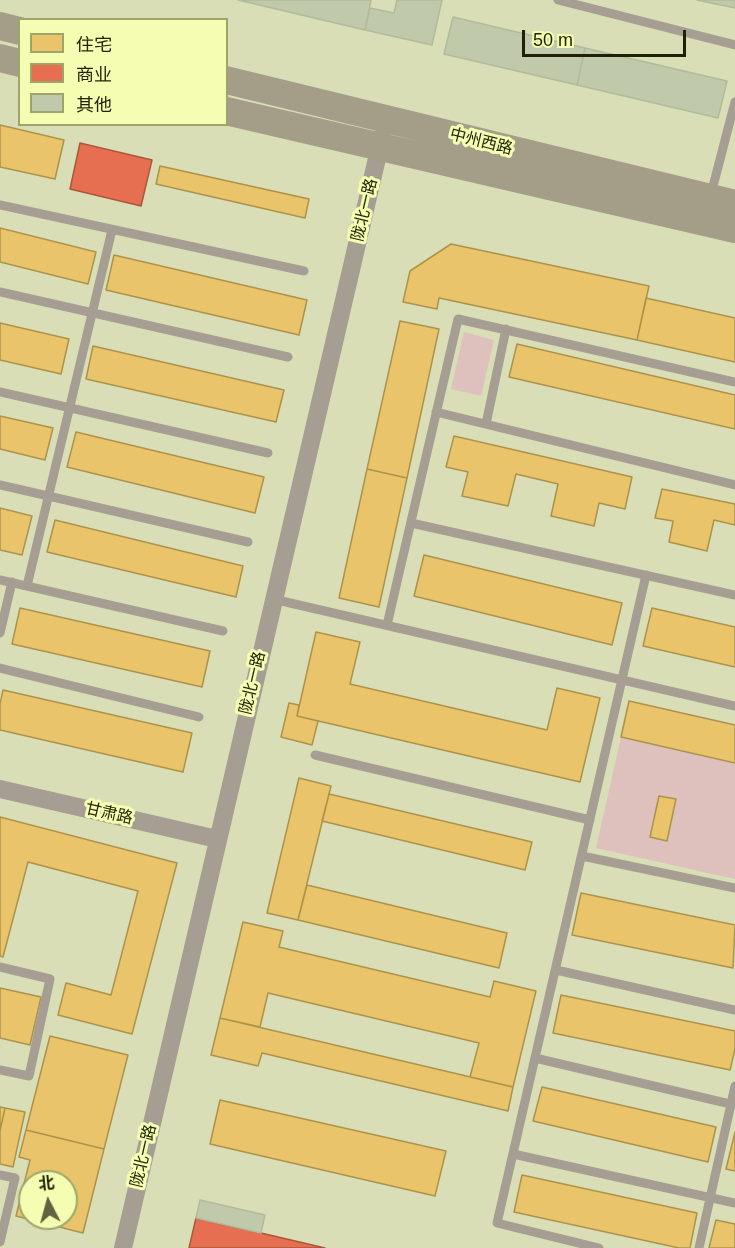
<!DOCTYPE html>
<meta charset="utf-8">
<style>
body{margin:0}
#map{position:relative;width:735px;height:1248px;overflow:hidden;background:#dadeb6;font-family:Arial,"Noto Sans SC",sans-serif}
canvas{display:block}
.legend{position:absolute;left:18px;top:18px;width:210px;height:108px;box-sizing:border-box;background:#f4fdb1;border:2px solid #9ea56b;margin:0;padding:8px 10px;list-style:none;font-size:18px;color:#1e2103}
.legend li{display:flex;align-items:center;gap:12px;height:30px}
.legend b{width:30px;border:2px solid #9ea56b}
.north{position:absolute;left:18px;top:1170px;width:60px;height:60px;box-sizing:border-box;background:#f4fdb1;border:2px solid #9ea56b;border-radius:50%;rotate:354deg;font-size:16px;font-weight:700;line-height:24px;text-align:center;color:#1e2103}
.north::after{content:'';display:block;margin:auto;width:21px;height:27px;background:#606342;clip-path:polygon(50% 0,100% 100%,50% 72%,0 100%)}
.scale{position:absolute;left:522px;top:30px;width:164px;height:27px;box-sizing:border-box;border:3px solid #1e2103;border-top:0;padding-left:8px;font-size:18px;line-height:21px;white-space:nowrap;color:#1e2103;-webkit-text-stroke:4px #f4fdb1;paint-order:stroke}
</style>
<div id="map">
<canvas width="735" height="1248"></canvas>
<ul class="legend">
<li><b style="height:16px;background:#e9c46a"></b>住宅</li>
<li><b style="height:16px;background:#e76f51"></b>商业</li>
<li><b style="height:16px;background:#c0c9aa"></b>其他</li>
</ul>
<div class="north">北</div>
<div class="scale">50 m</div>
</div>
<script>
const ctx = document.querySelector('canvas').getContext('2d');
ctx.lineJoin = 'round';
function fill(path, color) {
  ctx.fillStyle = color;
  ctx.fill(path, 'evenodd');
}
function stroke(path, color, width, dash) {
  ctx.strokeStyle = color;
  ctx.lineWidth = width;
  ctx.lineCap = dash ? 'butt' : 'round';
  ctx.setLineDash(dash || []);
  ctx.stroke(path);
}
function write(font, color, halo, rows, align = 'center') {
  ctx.font = font + ' Arial,"Noto Sans SC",sans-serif';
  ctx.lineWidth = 6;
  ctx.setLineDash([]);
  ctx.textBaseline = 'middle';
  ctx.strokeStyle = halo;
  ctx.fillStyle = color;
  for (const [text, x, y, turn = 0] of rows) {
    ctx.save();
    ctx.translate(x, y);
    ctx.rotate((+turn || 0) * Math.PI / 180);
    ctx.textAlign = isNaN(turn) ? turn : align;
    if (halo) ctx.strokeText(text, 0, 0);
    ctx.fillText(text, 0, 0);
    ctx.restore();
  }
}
fill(new Path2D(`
 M464 332 494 340 481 396 451 389Z
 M621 737 735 763V879L596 848Z`), '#dec1bc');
const homes = new Path2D(`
 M0 125 64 140 55 179 0 167Z
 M160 166 309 199 305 218 156 184Z
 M0 228 96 252 88 284 0 262Z
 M451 244 649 286 637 340 439 298 437 309 403 302 410 271Z
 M114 255 307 300 299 335 106 290Z
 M646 298 735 318V362L637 340Z
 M400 321 439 329 407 478 367 469Z
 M0 323 69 339 61 374 0 360Z
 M517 344 735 395V429L509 377Z
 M93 346 284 390 276 422 86 379Z
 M0 416 53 428 45 460 0 449Z
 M76 432 264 477 255 513 67 467Z
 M454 436 632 477 625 509 599 503 594 526 551 516 558 484 516 474 508 506 462 496 468 472 446 467Z
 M367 469 407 478 379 607 339 598Z
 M662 489 735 504V525L714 520 707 551 669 542 673 521 655 518Z
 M0 508 32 516 22 555 0 550Z
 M55 520 243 566 236 597 47 552Z
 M424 555 622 603 612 645 414 596Z
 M20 608 210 651 202 687 12 644Z
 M652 608 735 627V667L643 646Z
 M316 632 360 642 350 684 547 730 557 688 600 698 580 782 297 716Z
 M3 690 192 733 183 772 0 730V704Z
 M629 701 735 725V763L621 737Z
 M289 703 299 705 297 716 318 721 312 745 281 737Z
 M299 778 331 786 298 920 267 913Z
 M329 794 532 842 525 870 322 821Z
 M659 796 676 799 667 841 650 837Z
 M0 817 177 863 132 1034 58 1015 66 983 111 995 138 891 28 862 3 957 0 956Z
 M307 885 507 933 499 968 298 920Z
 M581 893 735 925 733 968 572 935Z
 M243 922 283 931 279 947 490 997 494 981 536 991 513 1087 470 1077 479 1043 268 993 260 1027 220 1018Z
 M0 988 41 997 30 1045 0 1038Z
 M561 995 735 1031V1049L730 1070 553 1033Z
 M220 1018 513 1087 508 1111 262 1053 258 1066 211 1055Z
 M50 1036 128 1055 104 1149 26 1130Z
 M542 1087 716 1127 708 1162 533 1121Z
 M220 1100 446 1151 435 1196 210 1144Z
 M0 1107 5 1108 0 1131Z
 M5 1108 25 1112 13 1167 0 1164V1131Z
 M26 1130 104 1149 83 1233 16 1216 30 1160 19 1157ZM30 1182H66V1218H30Z
 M735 1132V1171L726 1169Z
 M522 1175 697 1213 690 1248H679L514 1212Z
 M716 1220 735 1224V1248H709Z`);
fill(homes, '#e9c46a');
stroke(homes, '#ac934b', 1.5);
const shops = new Path2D(`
 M80 143 152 160 141 206 70 189Z
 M196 1218 261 1233 325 1248H189Z`);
fill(shops, '#e76f51');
stroke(shops, '#ab583a', 1.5);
const building = new Path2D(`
 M238 0H371L365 30Z
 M397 0H442L432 45 365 30 370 8 394 13Z
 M697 0H735V8Z
 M453 17 585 48 577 85 444 54Z
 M585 48 727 81 718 118 577 85Z
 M200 1200 265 1215 261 1233 196 1218Z`);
fill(building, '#c0c9aa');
stroke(building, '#b1bb9c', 1.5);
stroke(new Path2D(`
 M558 0 735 45
 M711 194 735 102
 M0 205 304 271
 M0 292 288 357
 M0 392 268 453
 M436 412 735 485
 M486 424 506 329
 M0 485 248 542
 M411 523 735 595
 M0 580 223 631
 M27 586 112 230
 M273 599 735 706
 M387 625 458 319 735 382
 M0 633 12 582
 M0 668 199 717
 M315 755 590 820
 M582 856 735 888
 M0 967 50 979 29 1076 0 1070
 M556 970 735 1010
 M535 1058 735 1105
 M513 1154 735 1203
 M0 1175 15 1178 0 1242
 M599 1248 497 1223 646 575
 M699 1248 735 1086`), '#a69e92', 9);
stroke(new Path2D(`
 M0 789 217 839
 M123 1248 382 137`), '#a69e92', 18);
stroke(new Path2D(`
 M0 26 20 31
 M0 58 20 63
 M226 80 735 204
 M226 111 735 229`), '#a49e89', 28);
write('16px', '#1e2103', '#f4fdb1', [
 ["中州西路",481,142,14],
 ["陇北一路",365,210,-77],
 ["陇北一路",253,683,-77],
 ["甘肃路",109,814,13],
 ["陇北一路",144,1156,-77]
]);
</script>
